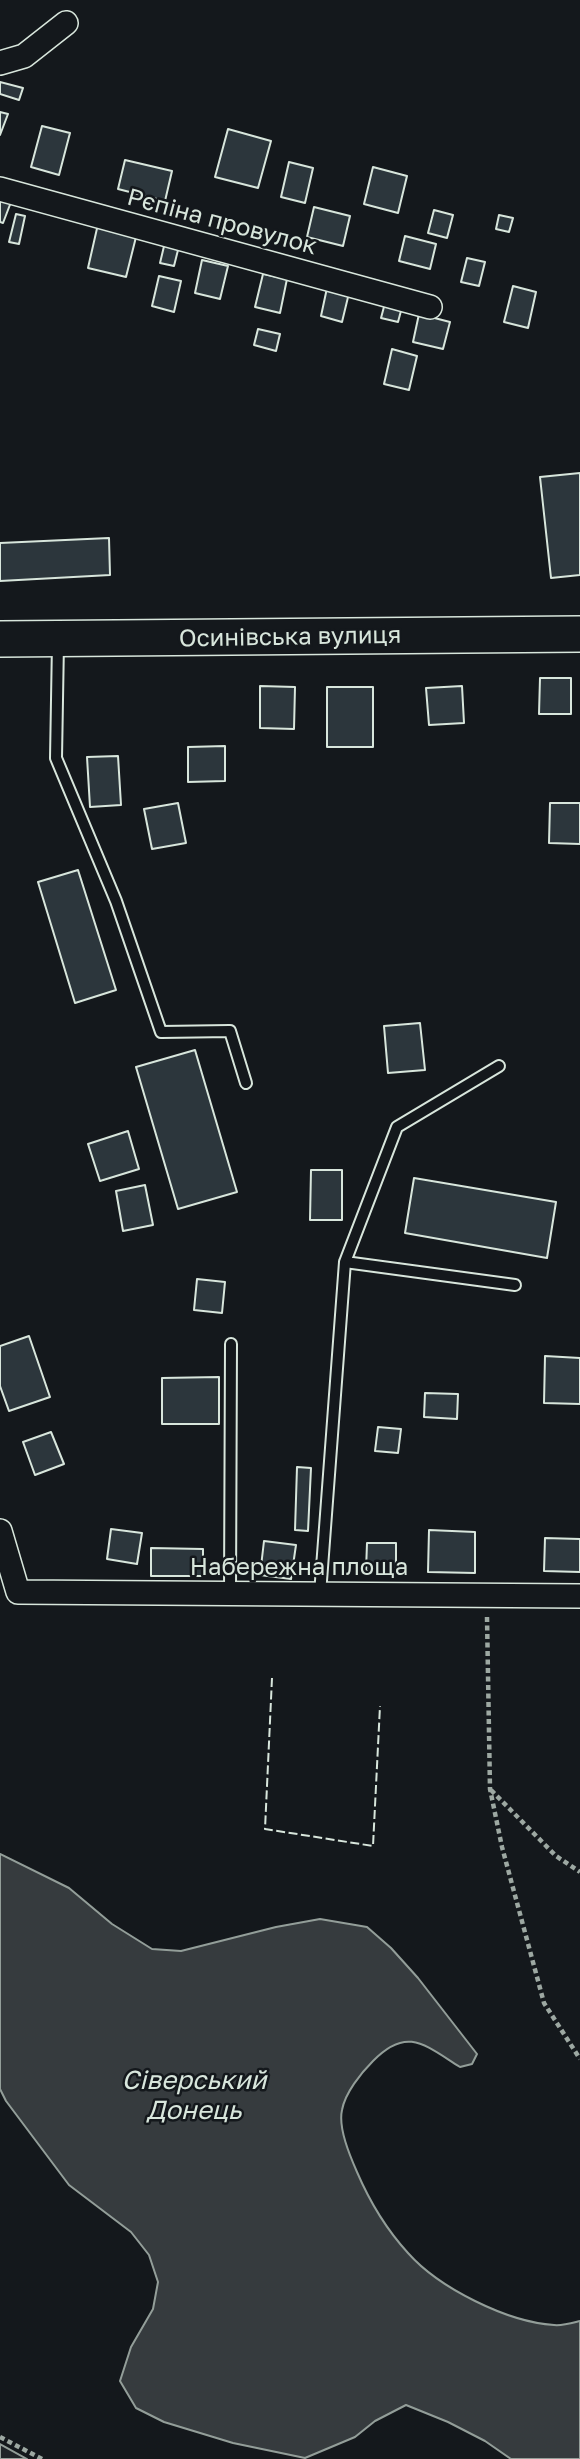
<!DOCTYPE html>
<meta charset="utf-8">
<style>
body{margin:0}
canvas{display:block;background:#14181c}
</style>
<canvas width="580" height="2459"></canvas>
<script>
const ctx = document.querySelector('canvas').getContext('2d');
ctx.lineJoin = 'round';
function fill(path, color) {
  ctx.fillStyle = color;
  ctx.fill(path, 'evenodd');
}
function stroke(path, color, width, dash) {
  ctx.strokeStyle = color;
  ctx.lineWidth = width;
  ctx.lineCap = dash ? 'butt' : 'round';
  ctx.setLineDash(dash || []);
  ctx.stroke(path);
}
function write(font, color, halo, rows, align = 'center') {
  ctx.font = font + ' "Golos Text",sans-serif';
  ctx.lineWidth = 5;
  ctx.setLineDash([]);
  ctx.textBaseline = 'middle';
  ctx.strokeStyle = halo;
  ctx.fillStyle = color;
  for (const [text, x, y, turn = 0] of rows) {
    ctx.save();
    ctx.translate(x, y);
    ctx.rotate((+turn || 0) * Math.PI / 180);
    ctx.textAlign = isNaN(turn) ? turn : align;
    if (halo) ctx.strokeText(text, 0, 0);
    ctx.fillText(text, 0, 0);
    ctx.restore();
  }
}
const green = new Path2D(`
 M0 2444 27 2459H0Z`);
fill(green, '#202428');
stroke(green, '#939e99', 2);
const water = new Path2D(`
 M0 1854 69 1888 112 1924 152 1949 181 1951 276 1927 320 1919 367 1927 391 1948 418 1978 477 2054 472 2064 460 2067C425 2045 407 2026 373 2061 361 2073 345 2093 342 2110 338 2128 350 2156 357 2172 369 2200 387 2230 408 2253 439 2288 507 2322 554 2325 562 2326 572 2323 580 2321V2459H511L485 2441 448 2422 406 2405 375 2421 355 2437 305 2458 233 2443 164 2422 136 2408 120 2381 131 2347 153 2309 158 2282 149 2255 131 2232 69 2185 6 2101 0 2089Z`);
fill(water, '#363b3e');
stroke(water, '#939e99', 2);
const building = new Path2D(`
 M0 82 23 88 19 100 0 94Z
 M0 112 8 114 0 135Z
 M42 126 70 133 59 175 31 167Z
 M228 129 271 141 258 188 215 177Z
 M125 160 172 171 165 201 118 189Z
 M289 162 313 168 305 203 281 197Z
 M373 167 407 176 398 213 364 204Z
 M0 198 11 202 3 223 0 222Z
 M314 207 350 216 343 246 307 237Z
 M434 210 453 215 447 238 428 233Z
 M16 214 25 216 19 244 9 242Z
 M499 215 513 218 509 232 496 229Z
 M98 224 137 233 126 277 88 268Z
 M405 236 436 244 430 269 399 261Z
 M165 242 179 246 174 266 160 263Z
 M467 258 485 262 479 286 461 282Z
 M202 260 228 266 220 299 195 293Z
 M263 274 287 279 280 313 255 307Z
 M159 276 181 281 174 312 152 306Z
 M513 286 536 292 528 328 504 322Z
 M327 288 349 293 342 322 321 316Z
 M385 303 402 307 398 322 381 318Z
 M419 314 450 322 443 349 413 342Z
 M258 329 280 334 276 351 254 345Z
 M392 349 417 356 409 390 384 384Z
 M580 473V575L551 578 540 477Z
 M109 538 110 575 0 581V543Z
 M540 678H571V714H539Z
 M260 686 295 687 294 729 260 728Z
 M462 686 464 723 429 725 426 688Z
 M327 687H373V747H327Z
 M225 746V781L188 782V747Z
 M118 756 121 805 90 807 87 757Z
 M178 803 186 843 152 849 144 809Z
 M550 803H580V844L549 843Z
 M78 870 116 990 75 1003 38 882Z
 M420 1023 425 1070 388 1073 384 1026Z
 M195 1050 237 1192 178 1209 136 1067Z
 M128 1131 139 1169 100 1181 88 1144Z
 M311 1170H342V1220H310Z
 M414 1178 556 1202 547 1258 405 1233Z
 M145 1185 153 1225 123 1231 116 1191Z
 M197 1279 225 1282 222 1313 194 1310Z
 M29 1336 50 1397 9 1411 0 1386V1346Z
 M545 1356 580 1358V1404L544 1403Z
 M219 1377V1424H162V1378Z
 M425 1393 458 1394 457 1419 424 1417Z
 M378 1427 401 1429 398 1453 375 1451Z
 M51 1432 64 1464 35 1475 23 1442Z
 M297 1467 311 1468 308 1531 295 1530Z
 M111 1529 142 1533 137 1564 107 1559Z
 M429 1530 475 1532V1573L428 1572Z
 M545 1538 580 1539V1572L544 1571Z
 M264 1541 296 1545 291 1579 260 1575Z
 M367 1543H396V1571H366Z
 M151 1548 203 1549V1576H151Z`);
fill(building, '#2c363c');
stroke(building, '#d8e6dc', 2);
const service = new Path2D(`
 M58 642 56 758 116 901 161 1032 230 1031 246 1083
 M345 1262 515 1285
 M230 1593 231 1344
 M320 1594 345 1262 397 1127 499 1066`);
const minor = new Path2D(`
 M0 63 24 56 66 23
 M0 189 430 307
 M0 1531 18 1592 580 1596`);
const primary = new Path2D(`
 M0 639 580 634`);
stroke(service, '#d8e6dc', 14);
stroke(minor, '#d8e6dc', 26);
stroke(primary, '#d8e6dc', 38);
stroke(new Path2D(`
 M487 1617 490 1789 502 1847 544 2003 580 2059
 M491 1790 556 1856 580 1872
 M0 2437 42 2459`), '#9da8a2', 4.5, [5, 3.5]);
stroke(service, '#14181c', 10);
stroke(minor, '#14181c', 23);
stroke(primary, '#14181c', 35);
stroke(new Path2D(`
 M272 1678 265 1829 373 1846 380 1706`), '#d8e6dc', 2, [9, 3.5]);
write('24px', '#d8e6dc', '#14181c', [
 ["Рєпіна провулок",222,222,15],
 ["Осинівська вулиця",290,637,-1],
 ["Набережна площа",299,1567]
]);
write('italic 26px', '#d8e6dc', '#14181c', [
 ["Сіверський",194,2081],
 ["Донець",194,2111]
]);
</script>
